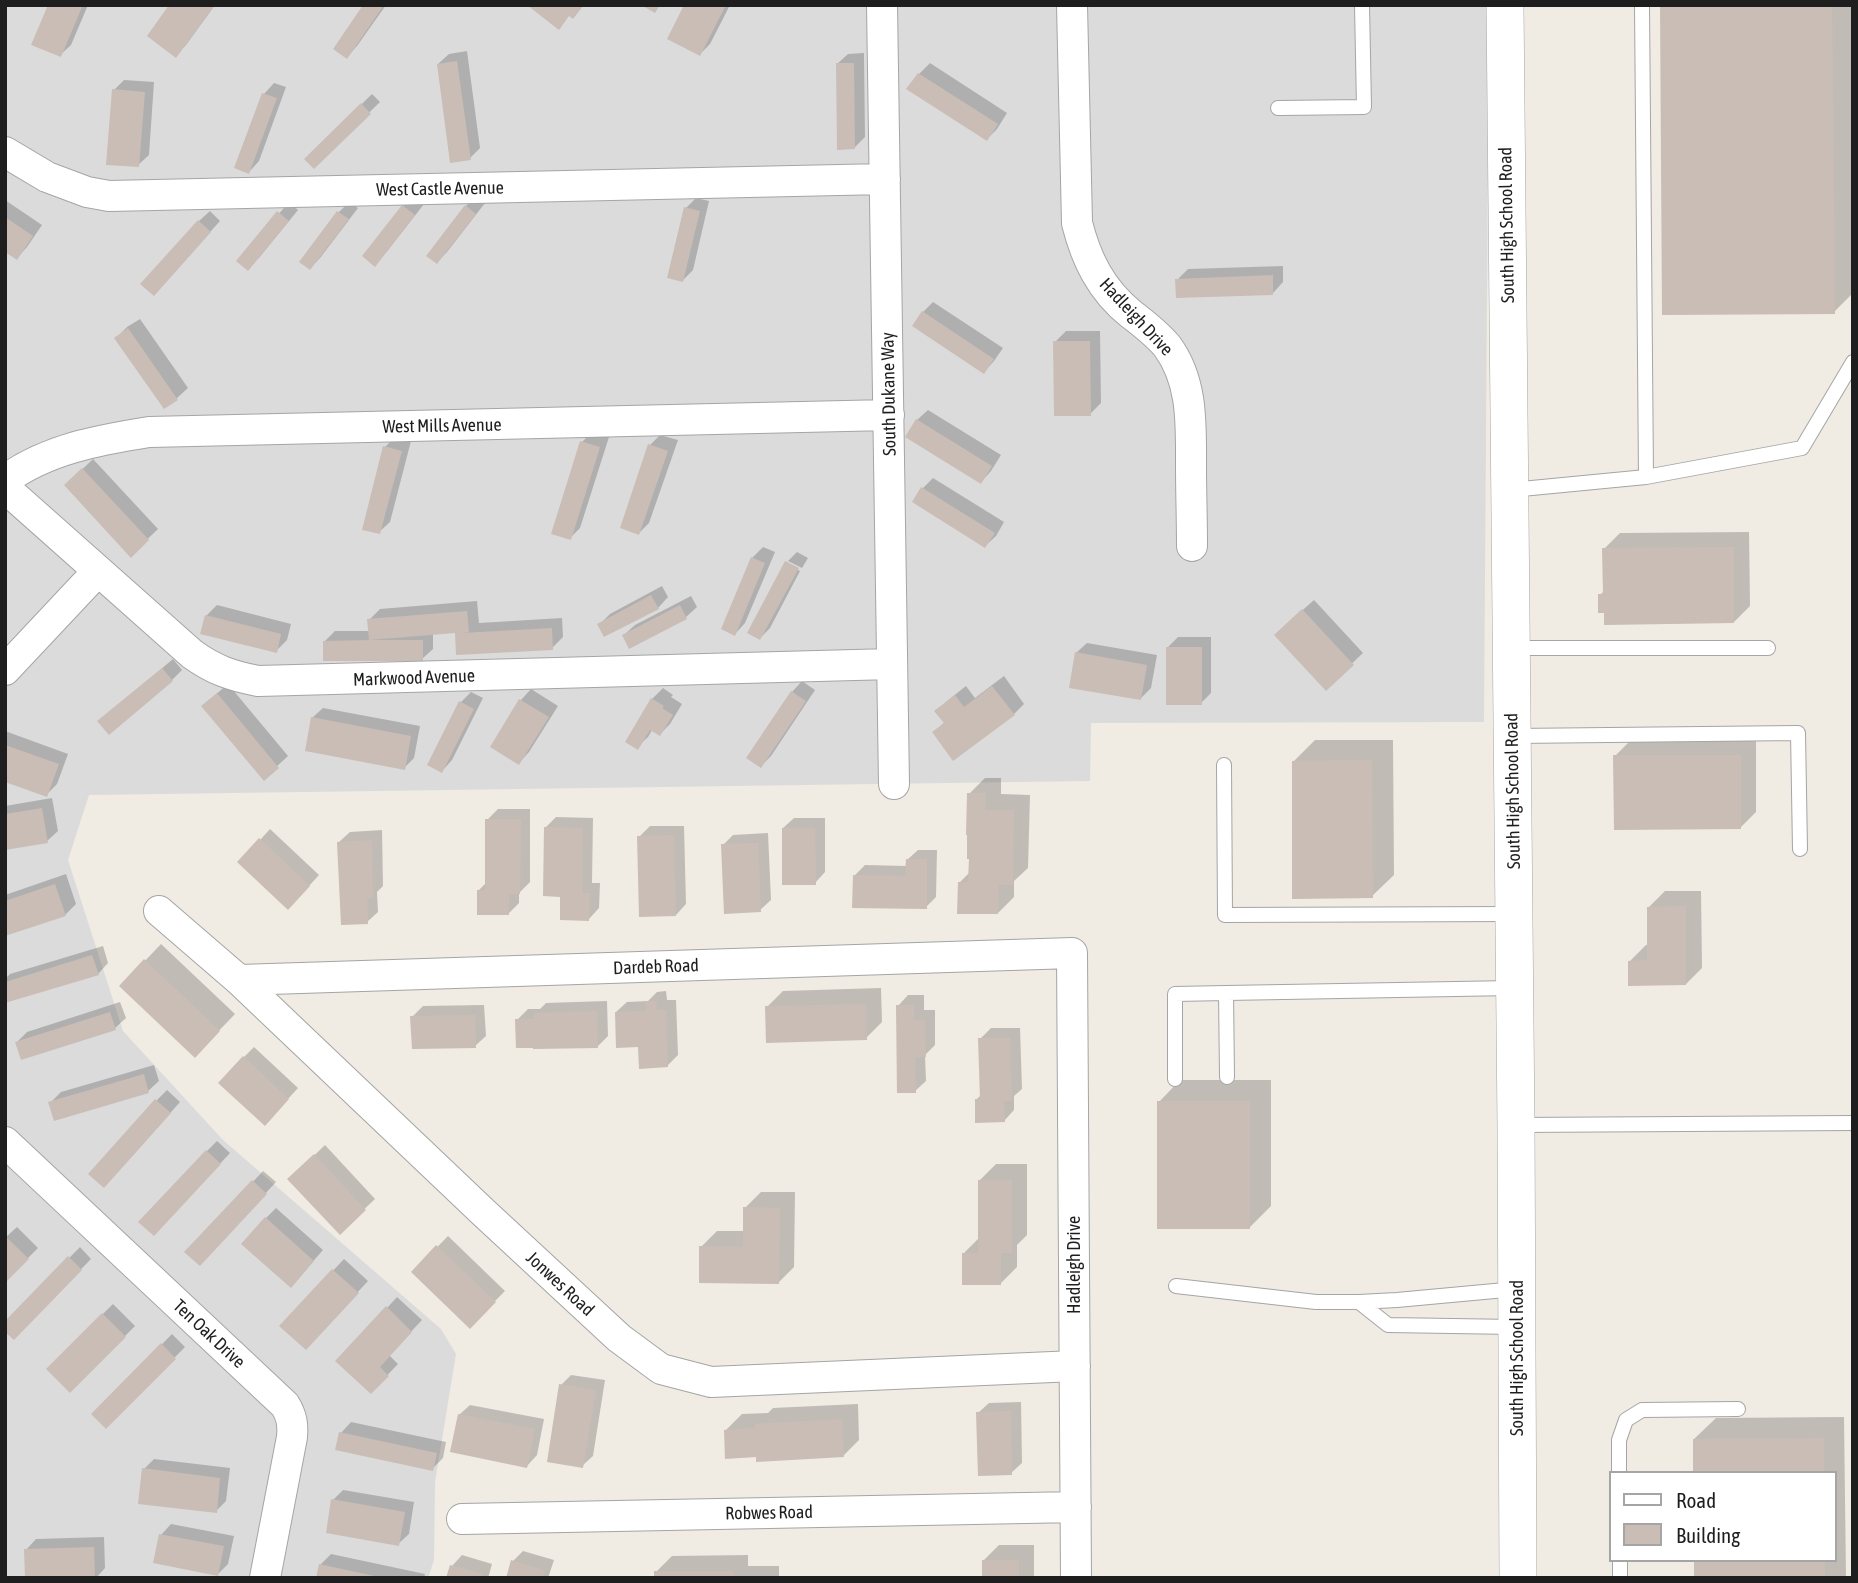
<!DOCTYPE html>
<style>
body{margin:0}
#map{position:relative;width:1858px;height:1583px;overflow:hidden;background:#f0ebe3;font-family:"Asap Condensed",sans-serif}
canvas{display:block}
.frame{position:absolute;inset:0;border:7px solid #1e1e1e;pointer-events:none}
.legend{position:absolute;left:1609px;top:1471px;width:228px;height:91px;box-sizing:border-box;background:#fff;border:2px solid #a5a5a5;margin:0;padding:9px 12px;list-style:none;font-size:21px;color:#1e1e1e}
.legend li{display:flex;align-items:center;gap:14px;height:35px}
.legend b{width:35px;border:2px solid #a5a5a5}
</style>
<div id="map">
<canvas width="1858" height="1583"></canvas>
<div class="frame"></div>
<ul class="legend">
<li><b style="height:9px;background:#fff"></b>Road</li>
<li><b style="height:19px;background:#c9bdb6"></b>Building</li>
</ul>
</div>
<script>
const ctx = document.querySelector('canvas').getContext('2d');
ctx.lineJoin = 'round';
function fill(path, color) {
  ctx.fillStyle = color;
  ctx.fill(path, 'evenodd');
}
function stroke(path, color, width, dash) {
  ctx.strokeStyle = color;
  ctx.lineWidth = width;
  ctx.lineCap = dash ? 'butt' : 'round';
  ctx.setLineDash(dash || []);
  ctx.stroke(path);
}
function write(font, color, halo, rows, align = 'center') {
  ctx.font = font + ' "Asap Condensed",sans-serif';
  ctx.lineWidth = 7;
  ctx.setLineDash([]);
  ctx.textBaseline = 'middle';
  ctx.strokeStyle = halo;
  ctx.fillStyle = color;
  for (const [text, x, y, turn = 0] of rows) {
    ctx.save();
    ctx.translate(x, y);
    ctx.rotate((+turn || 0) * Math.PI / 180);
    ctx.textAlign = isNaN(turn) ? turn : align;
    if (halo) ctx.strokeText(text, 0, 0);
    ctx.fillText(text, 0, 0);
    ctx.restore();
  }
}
fill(new Path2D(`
 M5 5H1489L1484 722 1091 723 1090 781 89 795 68 860 123 1031 223 1140 441 1329 456 1354 435 1482 434 1560 428 1578H5Z`), '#dcdbdb');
fill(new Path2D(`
 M50 5H88L71 45 60 55Z
 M172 5H215L186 45 176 55Z
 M365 5H386L357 46 347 57Z
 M686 5H730L710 44 700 54Z
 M1662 5H1853V293L1834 312Z
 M467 51 480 148 470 158 438 64 449 54Z
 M864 53 865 137 854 148 837 64 848 54Z
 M930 63 1007 113 997 129 987 139 909 89 919 74Z
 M124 80 154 82 149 155 138 165 114 90Z
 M274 83 286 87 259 161 249 172 264 94Z
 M372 94 380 102 314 166 306 159Z
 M414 196 424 204 385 254 403 206Z
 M476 196 485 203 447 252 437 262 466 206Z
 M696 198 709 201 693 270 683 280 686 208Z
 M5 200 42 225 27 247 17 258 5 250Z
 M289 202 298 210 258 259 238 261Z
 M349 202 358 208 320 258 310 268 301 262 339 212Z
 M210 211 220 221 164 283 199 221Z
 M1283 266V282L1273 293 1177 280 1188 269Z
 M933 302 1003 348 994 361 984 372 923 312Z
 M140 319 188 388 177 398 165 407 116 338 127 327Z
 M1066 331H1100L1101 403 1090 414 1055 342Z
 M928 410 1001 455 991 471 981 482 917 420Z
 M592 432 609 437 580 528 570 538 582 442Z
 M660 435 678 440 649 523 639 533 650 445Z
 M395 437 411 441 390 522 379 532 385 447Z
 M93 459 158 529 131 555 66 485Z
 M933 478 1004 522 996 536 985 546 922 489Z
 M1749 532 1750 606 1734 622 1606 611 1600 595 1605 590 1604 549 1620 533Z
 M763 547 775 552 745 623 735 634 723 629 752 558Z
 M797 552 808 558 802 568 788 561Z
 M788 561V565L800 571 770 628 760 638Z
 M662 586 668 597 658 608 599 625 610 614Z
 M691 596 697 607 686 617 630 646 624 635 635 625Z
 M1314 600 1363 653 1326 688 1287 624Z
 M477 601 479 623 562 618 563 637 552 648 458 653 457 631 433 633V649L422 659 325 641 335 631H370L369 620 380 609Z
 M217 605 291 624 287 640 276 651 202 632 207 615Z
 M1178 637H1211V693L1201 703 1168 647Z
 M1087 643 1157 655 1151 688 1141 698 1076 653Z
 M173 659 182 670 172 680 99 721Z
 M1004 676 1024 704 1014 714 934 732 945 722 937 711 947 701 966 686 975 698Z
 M802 681 815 690 771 756 761 766 792 692Z
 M228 684 288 756 264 778 214 696Z
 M663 688 673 695 671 697 682 704 670 724 660 734 652 730 648 737 637 747 627 741 652 699Z
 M531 689 558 706 529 752 519 763 492 746 521 700Z
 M471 692 483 698 452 760 442 771 461 702Z
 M323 708 420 726 414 758 404 768 312 718Z
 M5 731 68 754 57 784 46 795 5 780Z
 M1756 739V812L1740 828 1615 756 1631 740Z
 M1315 740H1393L1394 875 1372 896 1294 761Z
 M985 778H1001V794L1030 795 1028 868 1014 881V897L998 913 960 882 970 872 969 794Z
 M52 798 58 831 47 841 5 848V806Z
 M498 809H530V882L519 893V903L508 914 478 891 486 883 487 820Z
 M556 817 593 818 592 883H600L599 908 589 919 562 895 546 827Z
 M794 818H825V872L815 883 783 828Z
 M650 826H684L686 904 676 915 639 837Z
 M270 829 319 875 299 897 260 840Z
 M382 830 383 886 377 892 378 912 367 922 339 842 350 832Z
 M768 833 771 900 760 910 723 845 733 835Z
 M918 850H937L936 897 926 907 854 876 865 865 907 866V860Z
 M66 874 76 904 65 915 5 935V895Z
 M1665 891H1701L1702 968 1686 984 1630 961 1646 945H1649V907Z
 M161 944 235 1014 210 1040 121 986Z
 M103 946 108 963 98 974 5 1001V979L10 974Z
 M881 988 882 1022 866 1038 767 1007 783 991Z
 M666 991 667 1000H676L678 1055 668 1065 640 1045 616 1012 627 1002 648 1001 657 992Z
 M908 995H924V1010H935V1045L925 1055 926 1081 915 1091 898 1006Z
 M607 1001 608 1036 598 1046 517 1020 528 1009H540L546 1003Z
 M120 1002 126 1018 115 1028 17 1042 27 1032Z
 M484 1005 486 1036 475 1046 412 1017 423 1006Z
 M991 1028H1020L1022 1089 1014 1096V1110L1004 1121 976 1100 981 1095 980 1039Z
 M254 1047 298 1088 275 1113 244 1057Z
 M154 1065 159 1081 148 1091 50 1103 61 1092Z
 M1180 1080H1271V1206L1250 1227 1159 1102Z
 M167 1090 180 1102 115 1175 156 1101Z
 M217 1141 230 1153 164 1224 207 1151Z
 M325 1145 375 1199 340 1232 290 1179Z
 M996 1164H1027V1235L1017 1245V1267L1001 1283 964 1253 980 1237V1180Z
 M263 1171 276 1182 210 1253 187 1252Z
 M761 1192H795L794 1267 778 1283 701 1247 717 1231H745V1208Z
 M276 1208 323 1250 301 1275 266 1218Z
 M17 1227 38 1248 5 1281V1238Z
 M448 1236 505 1291 470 1326 413 1272Z
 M80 1247 91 1259 14 1338 5 1323Z
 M344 1259 368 1281 316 1337 282 1325Z
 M397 1297 422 1320 389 1355 398 1364 371 1392 387 1308Z
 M113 1304 135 1326 70 1391 48 1368Z
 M172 1334 185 1347 106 1427 93 1414Z
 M571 1375 605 1380 593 1456 582 1466 561 1385Z
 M1021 1402 1022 1463 1011 1473 978 1413 989 1403Z
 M858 1404 859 1440 843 1456 758 1455 726 1430 742 1414 768 1413 773 1408Z
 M470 1405 544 1419 537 1455 527 1466 459 1415Z
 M1844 1417 1846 1578H1696V1560H1835V1473H1695L1694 1439 1716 1418Z
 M351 1422 446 1442 443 1458 432 1469 341 1433Z
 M154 1459 230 1468 226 1501 216 1511 144 1469Z
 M5 1460H7V1495L5 1497Z
 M343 1490 414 1502 409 1534 398 1544 333 1500Z
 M171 1524 234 1536 228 1564 218 1574 161 1535Z
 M104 1537 105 1568 96 1578H27L26 1550 36 1539Z
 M999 1545H1034V1578H983V1561Z
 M523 1551 554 1560 548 1578H507L513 1561Z
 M331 1554 425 1574 424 1578H317L320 1565Z
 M462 1555 492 1564 488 1578H448L452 1566Z
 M748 1555V1566H779V1578H656V1572L672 1556Z`), '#0003');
fill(new Path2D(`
 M48 5H79L82 7 61 57 31 45Z
 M169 5H215L176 58 147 36Z
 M363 5H384L347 59 333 49Z
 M527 5H581L583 6 573 19 569 16 559 30Z
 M641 5H660L655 13Z
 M684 5H726L700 56 667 39Z
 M1660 5H1832L1835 314 1662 315Z
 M457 61 471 160 450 163 437 64Z
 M836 63H854L855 149 837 150Z
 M918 73 998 124 987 141 906 89Z
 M112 89 145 92 139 167 106 165Z
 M262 93 277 98 249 174 234 168Z
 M361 103 371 114 314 169 304 159Z
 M402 205 415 215 375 267 362 256Z
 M465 205 476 214 437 264 426 256Z
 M684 207 700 211 683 282 667 278Z
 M277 211 289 221 248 271 236 261Z
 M337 211 349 219 310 270 299 262Z
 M5 217 33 236 17 260 5 252Z
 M198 220 211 232 154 296 140 284Z
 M1273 275V295L1176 298 1175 279Z
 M922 311 994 359 984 374 912 326Z
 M128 328 178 400 164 409 114 338Z
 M1053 341H1090L1091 416H1054Z
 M916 419 992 466 981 484 905 437Z
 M580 441 600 447 571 540 551 534Z
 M648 444 668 451 639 535 620 528Z
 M383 446 402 451 380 534 362 530Z
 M82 468 149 540 131 558 64 485Z
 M921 487 995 533 985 548 912 502Z
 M1734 547V623L1604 625V613H1598V594H1603L1602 548Z
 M751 557 765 563 735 636 721 629Z
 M785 561 799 568 760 640 747 633Z
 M651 595 659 609 604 637 597 624Z
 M680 605 687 619 629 649 622 635Z
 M1302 609 1354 665 1326 691 1274 635Z
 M467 611 469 632 462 633 552 628 553 650 456 655 455 633 369 640 367 619Z
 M205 615 281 634 277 653 200 634Z
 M371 640H423V661H323V641Z
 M1166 647H1202V705H1166Z
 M1075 652 1147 665 1141 700 1069 688Z
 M162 668 173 681 109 735 97 721Z
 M992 686 1015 715 953 761 932 732 944 723 934 711 955 695 964 707Z
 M791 691 806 701 761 768 746 758Z
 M217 693 279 768 264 781 201 706Z
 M651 698 664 706 662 708 673 715 660 736 650 730 638 750 625 742Z
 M519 699 549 717 519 765 490 747Z
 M459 701 474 709 442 773 427 765Z
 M311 717 411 736 405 770 305 751Z
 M5 745 59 764 47 797 5 782Z
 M1613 755H1741V829L1614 830Z
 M1372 760 1373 898 1292 899V761Z
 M967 793H986L985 810H1014L1013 885H999L998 914H957L958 882H968L969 859H967V835H966Z
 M42 808 48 843 5 850V814Z
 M485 819H521L520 894H509V915H477V890H485Z
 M544 827 583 828 582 893H590L589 921 560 920V897L543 896Z
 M782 828H815L816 885H782Z
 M674 835 676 916 639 917 637 836Z
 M259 838 310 886 288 910 237 862Z
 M372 840 373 898 367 899 368 924 341 925 337 842Z
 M758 843 761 912 724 914 721 844Z
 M906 859H927V909L852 908 853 875 905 876Z
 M55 884 66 916 5 936V901Z
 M1686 906V985L1628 986V961L1647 960V907Z
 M92 955 99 975 5 1003V982Z
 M144 959 220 1031 195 1058 119 986Z
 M645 1001H656L657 1010H666L668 1067 639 1069 638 1047 616 1048 615 1012 646 1011Z
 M866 1004 867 1040 766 1043 765 1006Z
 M896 1005H914V1020H925L926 1057H915L916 1093H897Z
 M597 1011 598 1048 533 1049V1048H516L515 1019H534L533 1013Z
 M110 1012 116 1030 21 1060 15 1042Z
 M475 1015 476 1048 412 1049 410 1016Z
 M978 1038H1010L1012 1101H1004L1005 1122 975 1123V1099H980Z
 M243 1056 289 1099 265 1126 218 1083Z
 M144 1074 149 1093 54 1121 48 1102Z
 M155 1099 171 1113 104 1188 88 1174Z
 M1157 1101H1250V1229H1157Z
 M206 1150 221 1164 154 1236 138 1222Z
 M314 1154 366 1210 340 1235 287 1179Z
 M252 1180 267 1194 200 1266 184 1252Z
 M978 1180H1012V1253H1001V1285H962V1253H978Z
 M743 1207 780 1208 779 1284 699 1283V1246L743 1247Z
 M265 1217 314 1261 291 1288 241 1244Z
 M5 1236 29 1259 5 1283Z
 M436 1245 496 1302 470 1329 411 1272Z
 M68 1256 82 1270 14 1340 5 1332V1321Z
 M332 1269 359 1293 306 1350 279 1326Z
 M386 1306 412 1332 380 1367 389 1376 371 1394 335 1361Z
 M102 1313 126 1337 70 1393 46 1369Z
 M161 1343 176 1359 106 1429 91 1414Z
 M559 1384 596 1390 583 1468 547 1462Z
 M1011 1411 1012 1475 978 1476 976 1412Z
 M458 1414 535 1429 527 1468 450 1452Z
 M842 1419 844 1457 756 1462V1457L725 1459 724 1430 755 1428V1424Z
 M339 1432 437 1453 433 1471 335 1450Z
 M1824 1438V1473H1693V1439Z
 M142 1468 220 1478 217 1513 138 1504Z
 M331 1499 405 1512 399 1546 326 1533Z
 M159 1534 224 1546 218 1576 153 1563Z
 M94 1547 95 1578H25L24 1549Z
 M511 1560 545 1571 542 1578H506Z
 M982 1560H1019V1578H982Z
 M1694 1560H1825V1578H1694Z
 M319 1564 379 1577V1578H316Z
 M450 1565 482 1574 481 1578H446Z
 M654 1571H733V1578H654Z`), '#c9bdb6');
const service = new Path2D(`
 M1278 108 1364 107 1362 5
 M1646 477 1802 448 1853 362
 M1511 490 1646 477 1642 5
 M1513 648H1768
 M1514 736 1798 733 1800 849
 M1224 765 1225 915 1512 914
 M1227 1077 1226 993 1513 988
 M1175 1079V994L1226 993
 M1517 1125 1853 1123
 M1176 1286 1316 1302H1359L1397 1300 1516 1289
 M1359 1302 1388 1325 1515 1327
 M1619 1473V1440L1626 1420 1642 1410 1738 1409
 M1620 1560V1578`);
const minor = new Path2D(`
 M882 5 894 784
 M1072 5 1077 223C1086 259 1101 290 1131 314 1144 324 1156 333 1167 346 1193 381 1191 424 1191 465 1191 492 1192 519 1192 546
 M5 152 47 177 87 192 109 196 885 179
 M5 480C47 449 99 440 149 432L889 415
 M5 488 192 654C214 670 232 676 258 681L892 664
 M5 670 98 571
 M159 911 239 980 483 1212 619 1338 661 1369 711 1382 1075 1366
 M239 980 1072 953 1076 1578
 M5 1142 285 1405C292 1416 293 1425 292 1437L265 1578
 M462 1519 1076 1507`);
const tertiary = new Path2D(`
 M1505 5 1516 1125 1518 1578`);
stroke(service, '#a5a5a5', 16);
stroke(minor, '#a5a5a5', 32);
stroke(tertiary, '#a5a5a5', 38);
stroke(service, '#fff', 14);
stroke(minor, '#fff', 30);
stroke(tertiary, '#fff', 37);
write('18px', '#1e1e1e', '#fff', [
 ["West Castle Avenue",440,189,-1],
 ["South High School Road",1507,225,-91],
 ["Hadleigh Drive",1136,317,47],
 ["South Dukane Way",889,394,-91],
 ["West Mills Avenue",442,426,-1],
 ["Markwood Avenue",414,678,-2],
 ["South High School Road",1513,791,-91],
 ["Dardeb Road",656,967,-2],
 ["Hadleigh Drive",1074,1265,-90],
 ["Jonwes Road",560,1284,43],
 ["Ten Oak Drive",209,1334,43],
 ["South High School Road",1517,1358,-90],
 ["Robwes Road",769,1513,-1]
]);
</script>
